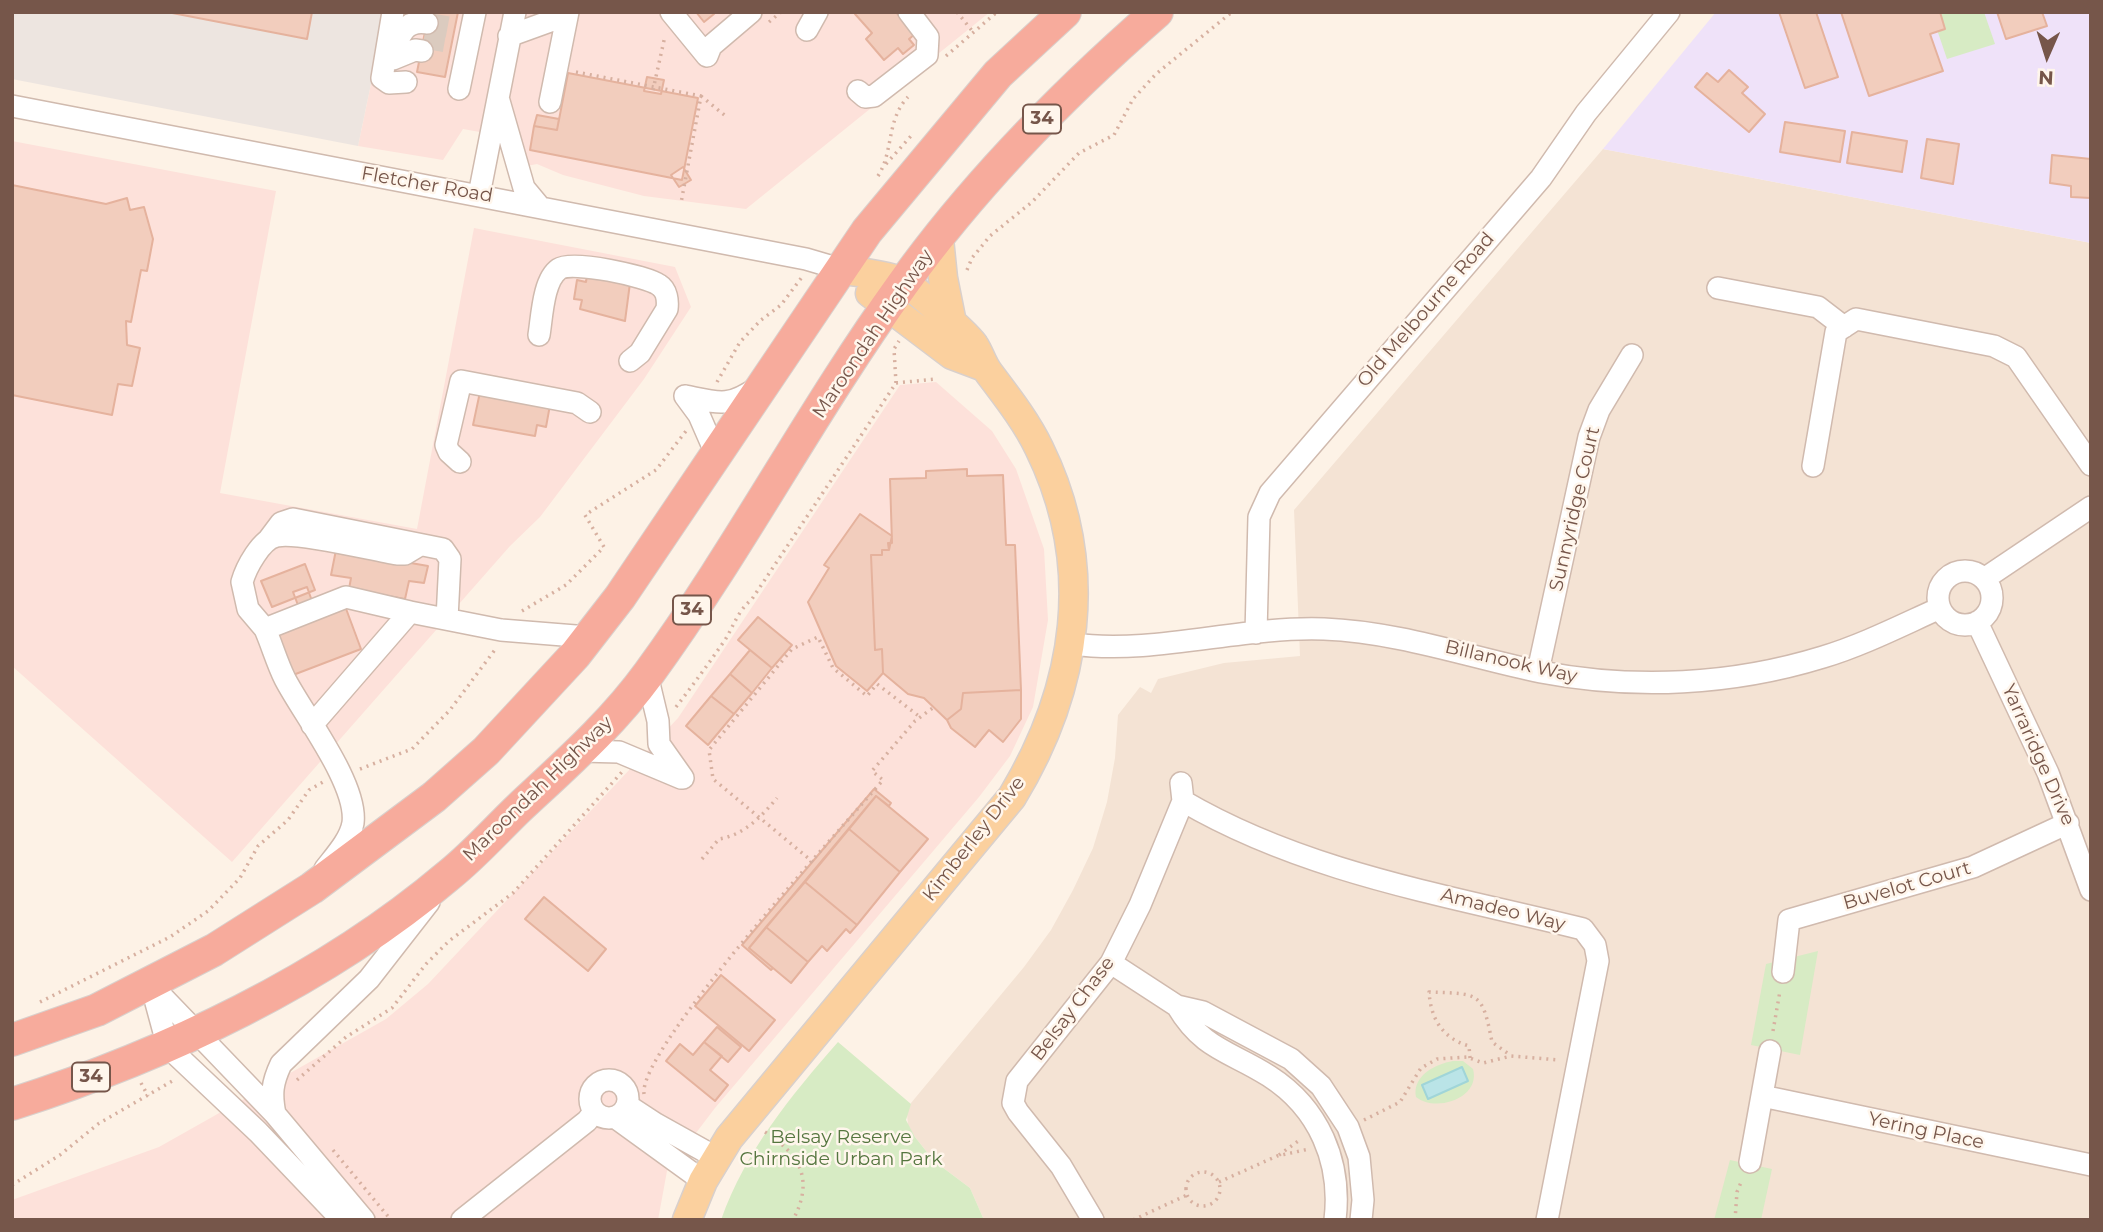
<!DOCTYPE html>
<style>
body{margin:0}
#map{position:relative;width:2103px;height:1232px;overflow:hidden;background:#fdf2e6;font-family:Montserrat,sans-serif}
canvas{display:block}
.frame{position:absolute;inset:0;border:14px solid #76564a;pointer-events:none}
.north{position:absolute;left:2012px;top:21px;width:70px;height:70px;-webkit-text-stroke:5px #fff6ec;paint-order:stroke;rotate:183deg;font-size:19px;font-weight:700;line-height:28px;text-align:center;color:#76564a}
.north::after{content:'';display:block;margin:auto;width:24px;height:32px;background:#76564a;clip-path:polygon(50% 0,100% 100%,50% 72%,0 100%)}
</style>
<div id="map">
<canvas width="2103" height="1232"></canvas>
<div class="frame"></div>
<div class="north">N</div>
</div>
<script>
const ctx = document.querySelector('canvas').getContext('2d');
ctx.lineJoin = 'round';
function fill(path, color) {
  ctx.fillStyle = color;
  ctx.fill(path, 'evenodd');
}
function stroke(path, color, width, dash) {
  ctx.strokeStyle = color;
  ctx.lineWidth = width;
  ctx.lineCap = dash ? 'butt' : 'round';
  ctx.setLineDash(dash || []);
  ctx.stroke(path);
}
function write(font, color, halo, rows, align = 'center') {
  ctx.font = font + ' Montserrat,sans-serif';
  ctx.lineWidth = 5;
  ctx.setLineDash([]);
  ctx.textBaseline = 'middle';
  ctx.strokeStyle = halo;
  ctx.fillStyle = color;
  for (const [text, x, y, turn = 0] of rows) {
    ctx.save();
    ctx.translate(x, y);
    ctx.rotate((+turn || 0) * Math.PI / 180);
    ctx.textAlign = isNaN(turn) ? turn : align;
    if (halo) ctx.strokeText(text, 0, 0);
    ctx.fillText(text, 0, 0);
    ctx.restore();
  }
}
fill(new Path2D(`
 M1603 149 2091 243V1220H984L970 1188 934 1161 915 1137 908 1125 907 1114 911 1103 1024 967 1051 930 1073 890 1093 848 1107 802 1115 758 1118 715 1140 687 1151 693 1158 679 1224 663 1300 656 1294 510Z`), '#f4e3d4');
fill(new Path2D(`
 M386 12H990L746 209 644 196 563 175 537 164 527 166 519 139 463 129 443 160 358 146Z
 M12 141 276 191 220 493 417 529 474 228 675 267 691 307 644 379 540 517 510 546 232 862 12 666Z
 M936 382 992 431 1016 469 1044 549 1048 620 1033 707 1010 756 979 797 715 1108 667 1171 658 1220H12V1200L159 1147 386 1019 428 984 678 718 900 385Z`), '#fde1da');
fill(new Path2D(`
 M12 12H386L358 146 12 79Z`), '#ede5e0');
fill(new Path2D(`
 M1716 12H2091V243L1603 149Z`), '#efe2f9');
fill(new Path2D(`
 M1931 12H1984L1995 44 1947 59Z
 M1818 951 1800 1055 1751 1045 1766 964Z
 M838 1042 911 1104 906 1120 915 1137 934 1161 970 1188 984 1220H721C746 1150 790 1097 838 1042Z
 M1453 1061H1463L1473 1069C1481 1098 1436 1113 1416 1097 1412 1076 1435 1064 1453 1061Z
 M1730 1160 1772 1169 1761 1220H1714Z`), '#d7ebc4');
const water = new Path2D(`
 M1462 1067 1468 1081 1428 1099 1422 1085Z`);
fill(water, '#bae4e7');
stroke(water, '#a0d5d8', 2);
const building = new Path2D(`
 M167 12H312L307 39Z
 M429 12H458L445 77 417 72Z
 M696 12H712L714 14 704 22Z
 M857 12H896L915 34 909 39 914 45 903 54 898 48 884 60 866 39 872 33 855 14Z
 M1779 12H1816L1838 77 1805 88Z
 M1841 12H1940L1945 29 1930 34 1943 71 1869 96Z
 M1997 12H2042L2047 26 2006 39Z
 M1729 70 1748 87 1742 93 1765 114 1749 132 1695 87 1707 73 1718 82Z
 M568 73 698 98 682 180 530 150 534 126 557 130Z
 M647 77 664 80 661 94 644 91Z
 M537 115 559 119 557 130 534 126Z
 M1785 122 1845 131 1840 162 1780 152Z
 M1852 132 1907 141 1902 172 1847 163Z
 M1927 139 1959 144 1953 184 1921 178Z
 M2052 155 2091 159V198L2071 197V186L2050 183Z
 M683 167 691 180 679 187 671 175Z
 M12 185 106 204 127 198 130 210 144 207 153 239 147 271 141 270 131 322 126 321 127 345 140 348 132 386 118 384 112 415 12 395Z
 M587 275 630 283 625 321 580 309 582 300 574 299 577 280 586 282Z
 M480 392 550 405 546 427 537 425 535 436 473 425Z
 M967 469V476L1003 475 1006 545H1015L1021 690 963 693 961 709 947 720 924 698 908 694 883 673 882 649 875 650 871 555H882V550H889L888 543H892L890 479 926 478V471Z
 M860 514 892 536 889 550H882V555H871L875 650 882 649 883 673 867 691 836 666 808 602 829 568 824 565Z
 M336 550 428 566 424 583 409 581 405 599 349 589 351 578 331 575Z
 M305 564 315 590 272 607 261 581Z
 M307 587 317 615 345 606 361 649 293 675 277 631 304 621 293 592Z
 M758 617 792 645 772 668 738 640Z
 M750 650 772 668 752 693 730 674Z
 M730 674 752 693 734 714 711 696Z
 M1021 690V719L1003 742 989 730 975 747 951 728 947 720 961 709 963 693Z
 M711 696 734 714 708 745 686 726Z
 M874 789 891 803 889 806 876 796 749 948 773 968 771 970 742 945Z
 M876 796 928 839 900 872 849 829Z
 M849 829 900 872 857 925 805 882Z
 M805 882 857 925 850 933 846 929 827 951 822 946 808 962 766 927Z
 M544 897 606 949 588 971 525 919Z
 M766 927 808 962 791 983 749 948Z
 M721 975 775 1020 749 1051 695 1006Z
 M717 1027 741 1047 728 1062 704 1042Z
 M704 1042 722 1056 710 1070 728 1085 715 1101 666 1061 680 1044 693 1055Z`);
fill(building, '#f2cdbd');
stroke(building, '#e5b29d', 2);
stroke(new Path2D(`
 M427 23 454 28
 M424 38 452 43`), '#dbcbbf', 21, [21, 10]);
const minor = new Path2D(`
 M393 12 382 78 389 83 406 82
 M671 12 707 56 711 46 751 12
 M807 30 817 12
 M509 36 567 15
 M395 53C398 35 406 19 427 23
 M393 59 415 50 422 51
 M459 89 475 12
 M858 91 865 97 874 96 927 55 928 37 909 12
 M499 101 524 188 539 206
 M550 102 568 12
 M12 106 806 259 840 269
 M479 195 515 12
 M1718 288 1818 307 1844 327
 M539 335C542 317 543 280 559 269 572 260 646 276 659 285 667 290 668 301 667 309L640 353 630 361
 M685 396C719 403 728 408 758 387
 M685 396 699 415 716 454
 M460 462 449 452 446 445 461 381 577 403 590 412
 M1813 466 1836 332 1856 319 1994 346 2016 357 2091 465
 M269 539 281 523 293 519 443 549 450 559 447 619
 M1938 598a27 27 0 1 1 54 0a27 27 0 1 1-54 0Z
 M1984 579 2091 507
 M1977 622 2048 773 2091 890
 M265 629 248 609 242 582C246 568 261 539 277 536 298 531 372 550 397 554H405L420 545
 M1256 633 1259 517 1270 493 1541 178 1586 113 1669 12
 M1072 644C1157 655 1239 626 1324 629 1399 632 1469 657 1541 672 1635 690 1732 685 1823 657 1863 645 1902 625 1940 608
 M1538 671 1589 437 1599 410 1632 355
 M647 675 658 721 659 744 683 778
 M312 725 410 612 501 630 588 637
 M581 751 619 752 681 778
 M1183 801C1306 873 1447 895 1583 929L1595 945 1598 961 1547 1220
 M325 869C335 856 350 840 353 823 358 784 303 714 285 679 277 663 272 645 265 629L346 597 410 612
 M1111 963 1177 1006 1203 1012 1291 1059 1321 1086 1348 1127 1359 1157 1363 1200 1361 1220
 M1783 972 1789 920 1973 867 2068 823
 M151 985 275 1114 364 1220
 M152 988 168 1047 258 1132 342 1220
 M1177 1006C1203 1050 1230 1051 1269 1076 1319 1108 1342 1162 1335 1220
 M590 1099a19 19 0 1 1 38 0a19 19 0 1 1-38 0Z
 M1762 1096 2091 1165
 M627 1105 656 1124 717 1158
 M275 1114C271 1094 272 1083 281 1064L369 979 429 902
 M616 1118 703 1181
 M1750 1162 1770 1051
 M462 1220 587 1121 594 1112
 M1093 1220 1061 1166 1018 1112 1013 1103 1017 1081 1111 963 1140 905 1183 801 1181 783`);
const major = new Path2D(`
 M939 239 943 278 952 323
 M870 293 952 355 984 367
 M687 1220 703 1181 729 1138 1012 797C1078 688 1097 566 1039 448 1026 421 1007 397 989 373 982 364 980 354 974 345 969 336 911 285 903 282 884 274 860 273 840 269`);
const highway = new Path2D(`
 M12 1040 97 1010 214 950 312 888 434 797 486 751 575 655 620 597 867 231 998 74 1065 12
 M12 1104C166 1055 325 980 449 875 474 855 496 830 519 808 565 765 612 724 649 673 740 548 812 410 902 285 975 183 1063 94 1157 12`);
stroke(minor, '#d0baae', 24);
stroke(major, '#d9d0cc', 31);
stroke(highway, '#d9d0cc', 34);
stroke(new Path2D(`
 M957 12 973 32
 M769 22 781 12
 M946 56 997 12
 M576 72 701 96 681 203
 M653 90 665 36
 M701 96 728 118
 M886 164 911 136
 M878 176C894 151 886 120 908 97
 M967 270 972 258 990 236 1032 202 1079 153 1114 135 1133 99 1156 74 1232 12
 M717 382 740 342 761 320 781 305 802 277
 M896 383 936 379
 M522 611 566 585 604 547 585 515 656 470 686 431
 M676 707C693 685 709 663 725 640 734 625 738 611 752 599L896 383 894 349 899 341
 M360 769 412 749 450 710 497 647
 M702 859 719 839C744 835 762 816 777 798
 M813 862 713 779 709 750 792 649 818 637 833 668 867 696 877 684 920 717
 M40 1002 170 937 208 911 240 878 258 846 288 820 309 790 323 782
 M1773 1031 1780 991
 M1470 1058 1469 1046C1442 1038 1431 1019 1429 992 1480 994 1482 991 1492 1042L1510 1055
 M297 1080 346 1037 392 1008 426 964 449 941 513 893 622 772
 M141 1083 148 1096
 M644 1094C638 1049 842 828 883 780L872 771 915 721 934 707
 M1364 1120 1400 1102 1421 1068 1437 1059 1467 1057 1483 1063 1511 1056 1559 1060
 M765 1132C801 1155 814 1180 793 1220
 M333 1150 391 1220
 M1279 1155 1301 1139
 M1186 1189a17 17 0 1 1 34 0a17 17 0 1 1-34 0Z
 M1219 1182 1277 1156 1309 1149
 M12 1185 60 1155 98 1124 174 1080
 M876 1220H892
 M1133 1220 1187 1195
 M1735 1220 1737 1192 1742 1180`), '#d7b0a0', 3.5, [2, 5]);
stroke(minor, '#fff', 21);
stroke(major, '#fbd09e', 28);
stroke(highway, '#f7ab9c', 32);
for (const [x, y, w] of [
 [1042,119,38],
 [692,610,38],
 [91,1077,38]
]) {
  const box = new Path2D();
  box.roundRect(x - w / 2, y - 14.5, w, 29, 5);
  ctx.fillStyle = '#fff6ec';
  ctx.fill(box);
  stroke(box, '#76564a', 2);
}
write('bold 18px', '#76564a', null, [
 ["34",1042,119],
 ["34",692,610],
 ["34",91,1077]
]);
write('19px', '#76564a', '#fff6ec', [
 ["Fletcher Road",427,185,10],
 ["Old Melbourne Road",1426,310,-49],
 ["Maroondah Highway",873,334,-56],
 ["Sunnyridge Court",1575,509,-77],
 ["Billanook Way",1511,662,13],
 ["Yarraridge Drive",2038,755,66],
 ["Maroondah Highway",538,789,-44],
 ["Kimberley Drive",974,839,-52],
 ["Buvelot Court",1907,886,-16],
 ["Amadeo Way",1503,910,14],
 ["Belsay Chase",1073,1009,-53],
 ["Yering Place",1926,1131,12]
]);
write('19px', '#55763f', '#fff6ec', [
 ["Belsay Reserve",841,1137],
 ["Chirnside Urban Park",841,1159]
]);
</script>
